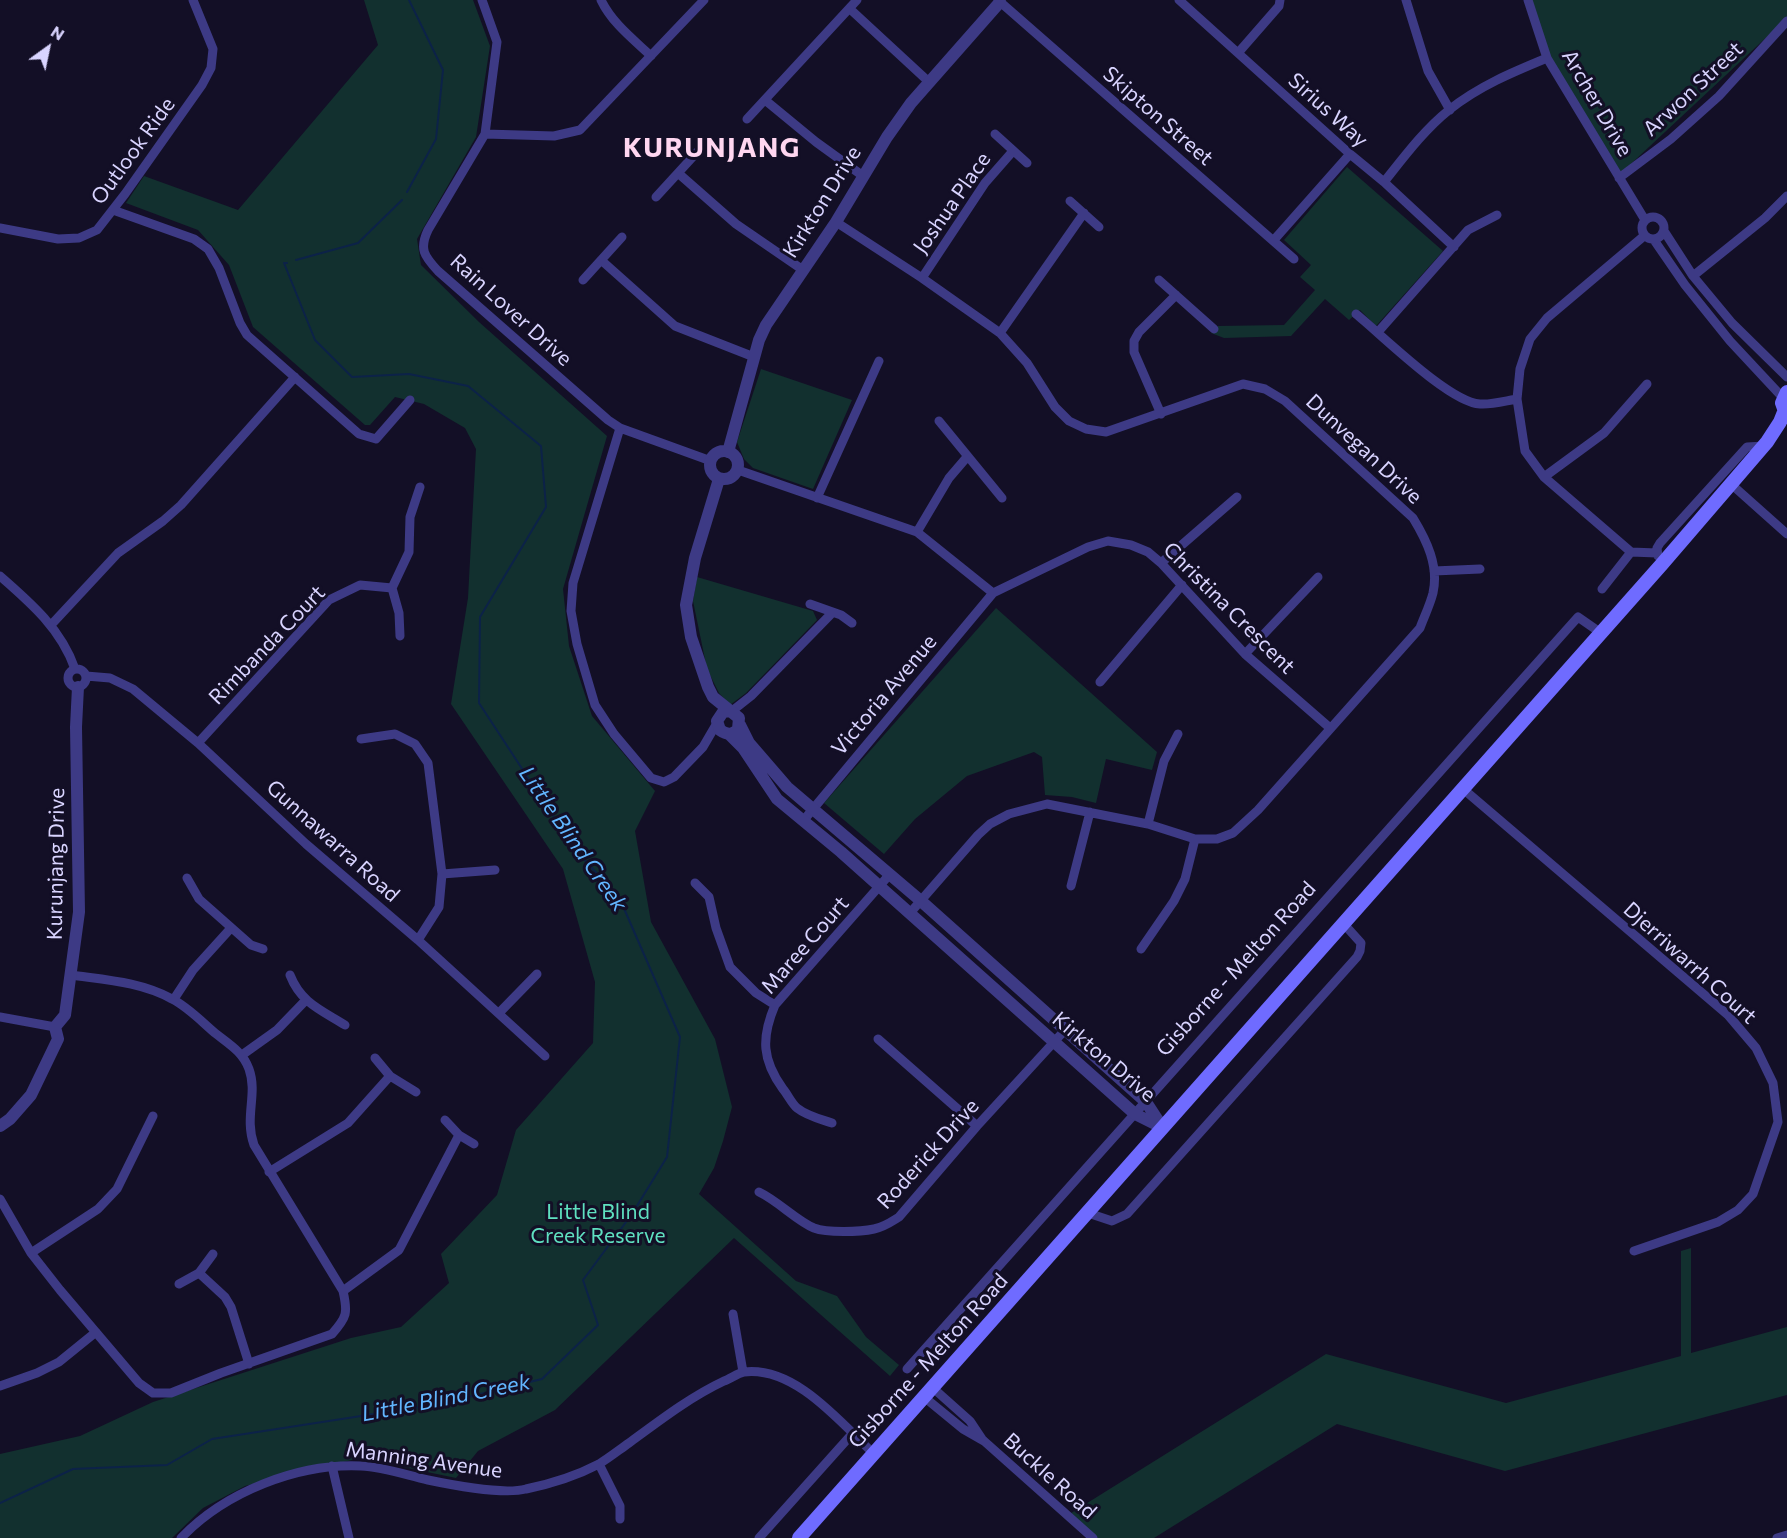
<!DOCTYPE html>
<style>
body{margin:0}
#map{position:relative;width:1787px;height:1538px;overflow:hidden;background:#130f26;font-family:Commissioner,sans-serif}
canvas{display:block}
.north{position:absolute;left:18px;top:18px;width:60px;height:60px;-webkit-text-stroke:4px #130f26;paint-order:stroke;rotate:33deg;font-size:16px;font-weight:700;line-height:24px;text-align:center;color:#d9d4ff}
.north::after{content:'';display:block;margin:auto;width:21px;height:27px;background:#d9d4ff;clip-path:polygon(50% 0,100% 100%,50% 72%,0 100%)}
</style>
<div id="map">
<canvas width="1787" height="1538"></canvas>
<div class="north">N</div>
</div>
<script>
const ctx = document.querySelector('canvas').getContext('2d');
ctx.lineJoin = 'round';
function fill(path, color) {
  ctx.fillStyle = color;
  ctx.fill(path, 'evenodd');
}
function stroke(path, color, width, dash) {
  ctx.strokeStyle = color;
  ctx.lineWidth = width;
  ctx.lineCap = dash ? 'butt' : 'round';
  ctx.setLineDash(dash || []);
  ctx.stroke(path);
}
function write(font, color, halo, rows, align = 'center') {
  ctx.font = font + ' Commissioner,sans-serif';
  ctx.lineWidth = 6;
  ctx.setLineDash([]);
  ctx.textBaseline = 'middle';
  ctx.strokeStyle = halo;
  ctx.fillStyle = color;
  for (const [text, x, y, turn = 0] of rows) {
    ctx.save();
    ctx.translate(x, y);
    ctx.rotate((+turn || 0) * Math.PI / 180);
    ctx.textAlign = isNaN(turn) ? turn : align;
    if (halo) ctx.strokeText(text, 0, 0);
    ctx.fillText(text, 0, 0);
    ctx.restore();
  }
}
fill(new Path2D(`
 M364 0H473L490 46 476 137 417 239 421 265 479 322 607 436 563 589 569 646 592 716 655 791 635 831 651 922 715 1039 732 1107 723 1141 714 1168 699 1194 796 1281 837 1296 866 1337 899 1365 890 1376 734 1238 555 1410 478 1451 456 1478 360 1458 245 1486 203 1508 172 1538H0V1454L80 1436 153 1402 351 1338 401 1327 449 1283 441 1254 497 1195 516 1130 593 1043 595 982 563 869 451 704 468 598 476 449 465 428 424 404 395 397 370 425H365L253 327 229 265 198 230 126 203 144 176 238 210 378 45Z
 M1530 0H1787V18L1619 175 1551 59Z
 M1347 167 1443 251 1376 326 1360 310 1349 320 1325 299 1291 336 1224 338 1211 333 1218 326 1284 325 1315 290 1300 277 1311 265 1284 240Z
 M761 369 852 400 813 489 753 468 744 459 737 442Z
 M697 577 813 611 817 620 746 693 730 705 719 693 707 669 693 601Z
 M996 608 1157 752 1152 770 1106 759 1096 803 1072 797 1045 795 1042 757 1034 752 967 776 915 819 884 854 824 803Z
 M1691 1248V1353L1787 1327V1395L1505 1471 1337 1424 1154 1538H1093L1068 1515 1326 1354 1506 1403 1681 1356V1251Z`), '#12302f');
stroke(new Path2D(`
 M407 192 436 139 443 70 409 0
 M296 260 358 243 402 200
 M0 1503 73 1469 167 1465 212 1439 439 1404 542 1379 598 1325 583 1280 632 1214 667 1157 680 1037 619 897 576 851 479 703 480 617 546 507 541 446 468 386 409 374 352 377 315 340 284 263H287`), '#0c2248', 2);
stroke(new Path2D(`
 M482 0 497 42 485 134 428 230C419 249 424 256 438 271L608 420 620 428 711 461
 M601 0C612 23 633 39 651 56
 M998 0 1294 259
 M1179 0 1350 154 1384 182 1454 247
 M1406 0 1428 71 1450 110
 M1528 0 1547 58 1645 220
 M850 9 929 82
 M1238 53 1279 6 1280 0
 M765 100 816 142 863 176
 M747 119 857 0
 M485 134 554 136 580 130 704 0
 M995 134 1027 163
 M678 173 736 224 803 270
 M1619 178 1671 139 1719 96 1787 21
 M1384 182C1404 157 1424 130 1449 110 1479 86 1513 72 1547 58
 M656 197 700 149
 M1070 201 1099 227
 M113 210 194 239 208 249 219 268 240 323 247 335 359 434 376 439 410 400
 M1642 228a11 11 0 1 1 22 0a11 11 0 1 1-22 0Z
 M836 222 922 278 1000 333 1027 363 1055 407 1069 421 1086 429 1106 432 1243 384 1265 389 1285 401 1413 518C1427 541 1439 566 1433 593 1430 605 1424 617 1420 628L1258 810 1233 833 1217 839H1195L1148 824 1047 804 1009 814 990 824 978 835 910 913
 M0 228 58 239 79 238 97 230 125 194 202 85 211 68 213 49 193 0
 M1664 231 1693 276 1732 323 1787 377
 M1644 236 1547 318 1530 339 1520 369 1517 399 1525 451 1544 477 1631 552 1657 553
 M1654 240 1685 285 1730 341 1784 399
 M1273 241 1350 154
 M601 260 675 326 754 357
 M1693 276 1765 218 1787 196
 M922 278 985 183 1013 151
 M583 280 622 237
 M1159 280 1214 329
 M1356 314C1382 335 1449 402 1480 404 1491 405 1505 401 1517 399
 M1378 332 1468 230 1497 215
 M1000 333 1084 213
 M1161 414 1134 352V341L1139 332 1176 295
 M939 421 1002 498
 M620 428 573 583 571 611 577 644 595 705 614 734 651 778 664 782 674 777 703 747 717 723
 M738 470 917 532 993 593 1088 547 1108 541 1131 545 1148 552 1161 563 1245 654 1330 728
 M1544 477 1604 433 1647 384
 M1731 484 1787 534
 M817 498 879 361
 M917 532 949 478 967 457
 M1658 556 1657 548 1660 543 1747 447 1764 446
 M1161 563 1237 497
 M1434 571 1480 569
 M0 576C31 603 61 629 75 669
 M392 588 409 552 410 517 420 487
 M1602 589 1631 552
 M810 604 841 615 852 623
 M51 625 118 553 163 521 181 505 295 377
 M1245 654 1318 577
 M68 678a9 9 0 1 1 18 0a9 9 0 1 1-18 0Z
 M86 676 110 678 133 689 198 743 306 844 418 940 545 1056
 M1100 682 1182 585
 M732 711 751 696 832 613
 M361 739 395 734 415 744 428 763 442 874 439 907 418 940
 M198 743 329 600 360 585 392 588 399 613 400 636
 M1462 788 1728 1015 1756 1048 1773 1083 1778 1122 1753 1194 1738 1210 1718 1222 1634 1251
 M803 821 993 593
 M1148 824 1164 761 1178 734
 M442 874 495 870
 M187 878 199 899 251 945 263 949
 M695 883 709 897 716 928 730 967 756 993 775 1005
 M1071 886 1090 812
 M1141 949 1174 901 1185 879 1195 839
 M290 975C301 1003 321 1010 345 1025
 M174 999 193 970 231 928
 M499 1013 537 974
 M0 1017 55 1027
 M878 1039 977 1126
 M242 1055 277 1030 305 1001
 M375 1058 390 1076 416 1092
 M445 1120 459 1135 474 1144
 M832 1123C820 1119 807 1116 797 1108 792 1104 788 1095 783 1089 762 1060 761 1038 775 1005L890 874
 M269 1172 348 1123 390 1076
 M759 1192C778 1201 797 1221 814 1228 827 1233 860 1232 874 1229 884 1227 891 1222 899 1217L977 1126 1065 1030
 M0 1199 31 1253 60 1290 139 1383 153 1393H171L221 1373 332 1334C347 1317 348 1313 343 1291L254 1145C244 1117 258 1094 249 1069 243 1052 229 1044 215 1033 202 1022 188 1007 172 999 141 982 106 980 71 975
 M1088 1213 1112 1221 1127 1214 1357 957 1360 951 1361 943 1343 923
 M31 1253 98 1209 117 1189 153 1116
 M199 1273 225 1297 231 1307 249 1364
 M179 1284 199 1273 213 1254
 M343 1291 399 1250 459 1135
 M733 1314 743 1372
 M907 1369 1578 617 1601 633
 M0 1386 37 1373 59 1362 96 1332
 M933 1388 970 1421 982 1439
 M924 1397 963 1429 984 1441 1093 1538
 M599 1464 620 1506V1519
 M332 1466 349 1538
 M181 1538C225 1492 298 1463 361 1466 383 1467 406 1475 428 1480 452 1485 503 1495 526 1489 550 1484 578 1475 599 1464 609 1458 619 1450 629 1443 659 1421 690 1397 724 1381 730 1379 738 1373 744 1372 795 1366 840 1422 874 1454
 M759 1538 852 1434
 M1777 1538 1787 1535`), '#3d3a85', 9);
stroke(new Path2D(`
 M710 465a14 14 0 1 1 28 0a14 14 0 1 1-28 0Z
 M728 452 759 340 766 325 836 222 887 137 911 103 1000 2
 M719 479 695 558 686 605 691 637 708 687 713 697 739 718 738 729C733 735 727 735 720 730L717 721 723 712 730 711
 M740 725 749 743 787 787 921 901 1146 1102 1161 1125
 M729 734 743 748 777 799 841 852 1135 1114 1163 1128
 M0 1126 10 1119 31 1095 58 1039 55 1027 65 1015 79 912 76 727 78 687`), '#3d3a85', 12);
stroke(new Path2D(`
 M1787 392 1782 403 1787 417
 M799 1538 1662 564 1767 442 1780 422 1784 412`), '#6f6bff', 14);
write('21px', '#d9d4ff', '#130f26', [
 ["Arwon Street",1693,89,-43],
 ["Archer Drive",1597,103,60],
 ["Sirius Way",1328,110,42],
 ["Skipton Street",1158,116,41],
 ["Outlook Ride",133,151,-54],
 ["Kirkton Drive",822,202,-58],
 ["Joshua Place",952,203,-55],
 ["Rain Lover Drive",511,310,42],
 ["Dunvegan Drive",1364,449,43],
 ["Christina Crescent",1229,608,45],
 ["Rimbanda Court",267,645,-46],
 ["Victoria Avenue",884,695,-50],
 ["Gunnawarra Road",333,841,42],
 ["Kurunjang Drive",56,864,-89],
 ["Maree Court",805,945,-49],
 ["Djerriwarrh Court",1690,963,42],
 ["Gisborne - Melton Road",1236,969,-48],
 ["Kirkton Drive",1104,1057,40],
 ["Roderick Drive",928,1154,-48],
 ["Gisborne - Melton Road",928,1361,-48],
 ["Manning Avenue",424,1460,8],
 ["Buckle Road",1050,1476,42]
]);
write('21px', '#5fe0c0', '#130f26', [
 ["Little Blind",598,1212],
 ["Creek Reserve",598,1236]
]);
write('italic 22px', '#62b6ff', '#130f26', [
 ["Little Blind Creek",573,839,55],
 ["Little Blind Creek",446,1398,-11]
]);
ctx.letterSpacing = '1.5px';
write('bold 27px', '#ffd6f0', '#130f26', [
 ["KURUNJANG",712,148]
]);
ctx.letterSpacing = '0px';
</script>
